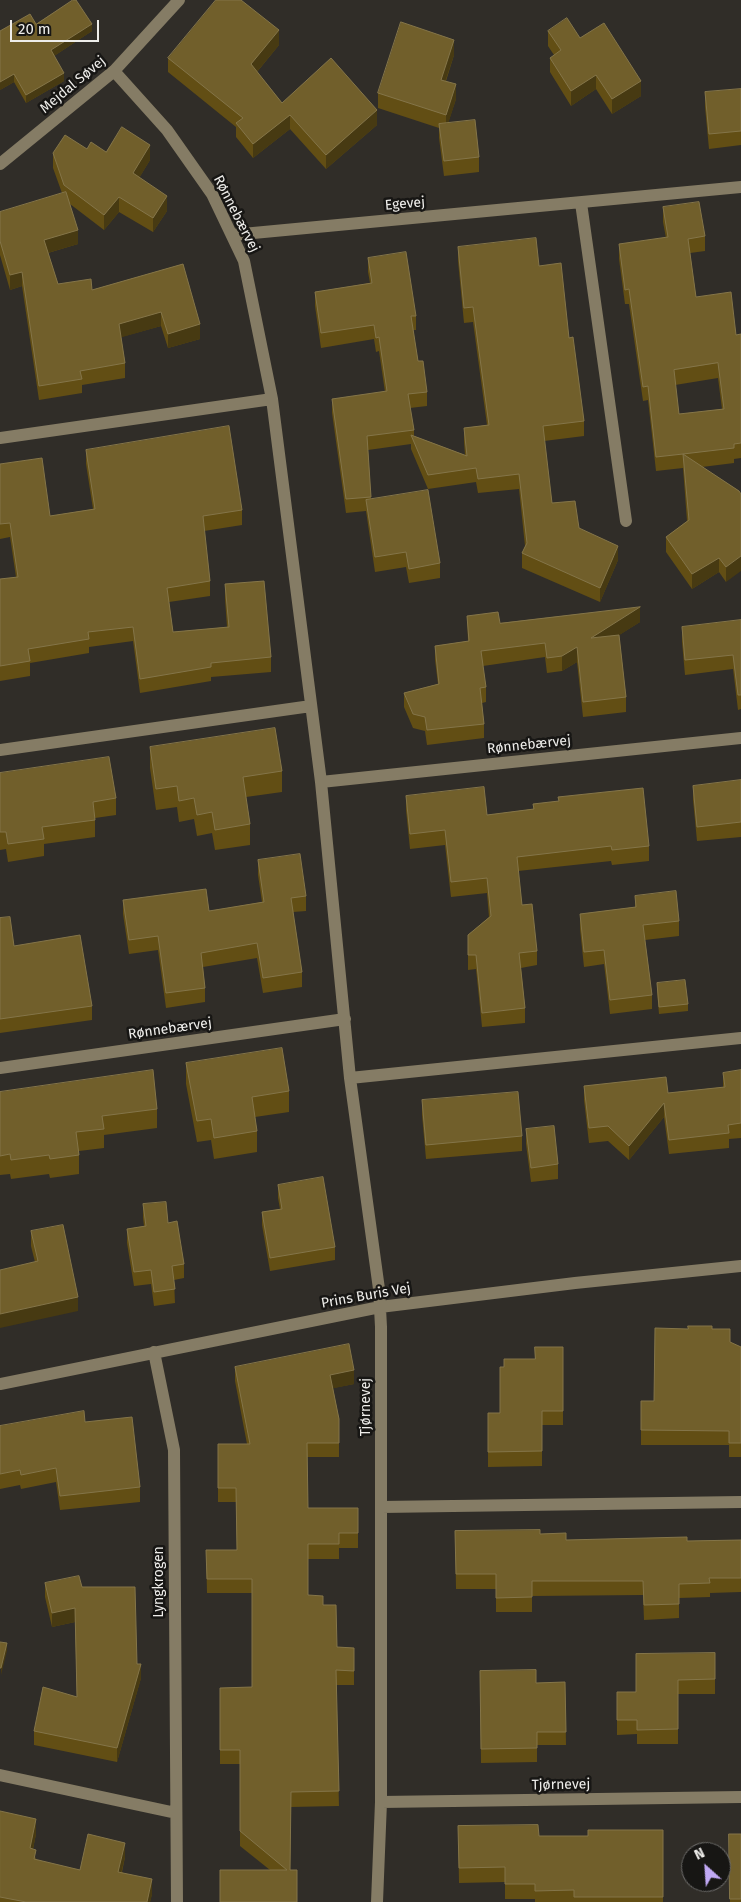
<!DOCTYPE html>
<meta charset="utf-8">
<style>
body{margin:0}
#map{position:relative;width:741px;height:1902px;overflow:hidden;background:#302d28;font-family:"Fira Sans",sans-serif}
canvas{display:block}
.north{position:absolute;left:681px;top:1842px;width:50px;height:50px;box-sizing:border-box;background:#171614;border:1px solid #6d6c6a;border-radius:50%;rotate:334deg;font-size:14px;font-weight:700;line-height:20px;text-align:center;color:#eeedea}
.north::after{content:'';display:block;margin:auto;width:18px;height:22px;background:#c0a8f4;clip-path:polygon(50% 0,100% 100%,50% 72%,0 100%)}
.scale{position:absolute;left:10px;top:20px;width:89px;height:22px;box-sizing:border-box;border:2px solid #eeedea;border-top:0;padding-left:6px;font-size:15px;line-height:18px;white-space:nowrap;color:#eeedea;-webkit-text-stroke:4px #171614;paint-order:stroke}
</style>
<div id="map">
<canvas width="741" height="1902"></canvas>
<div class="north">N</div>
<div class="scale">20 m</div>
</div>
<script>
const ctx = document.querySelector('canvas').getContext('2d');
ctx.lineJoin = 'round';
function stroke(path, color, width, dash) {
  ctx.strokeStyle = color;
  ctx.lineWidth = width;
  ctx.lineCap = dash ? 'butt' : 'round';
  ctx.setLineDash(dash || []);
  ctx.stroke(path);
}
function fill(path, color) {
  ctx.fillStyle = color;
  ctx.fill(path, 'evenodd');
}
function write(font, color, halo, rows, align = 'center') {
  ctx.font = font + ' "Fira Sans",sans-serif';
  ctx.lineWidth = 5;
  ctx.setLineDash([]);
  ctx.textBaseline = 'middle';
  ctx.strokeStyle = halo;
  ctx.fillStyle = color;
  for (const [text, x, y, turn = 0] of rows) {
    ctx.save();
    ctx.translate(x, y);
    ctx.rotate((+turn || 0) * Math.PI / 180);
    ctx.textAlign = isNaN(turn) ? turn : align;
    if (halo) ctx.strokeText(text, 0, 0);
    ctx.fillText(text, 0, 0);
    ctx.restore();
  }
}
stroke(new Path2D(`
 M114 71 167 130 212 194 244 261 272 399 321 782 350 1078 379 1289 381 1327V1802L377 1902
 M0 164 114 71 179 0
 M581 203 626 521
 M232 235 741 187
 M0 438 272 399
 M0 750 311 706
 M321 782 741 738
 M0 1068 345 1019
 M350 1078 741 1038
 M154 1352 174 1450 177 1902
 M0 1384 380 1307 575 1283 741 1266
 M381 1507 741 1502
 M0 1775 176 1813
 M381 1802 741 1797`), '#857c65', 12);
fill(new Path2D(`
 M36 24 92 31 54 56 64 81 26 103 14 82 0 90Z
 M548 31 580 38 641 96 612 114 596 89 571 106 550 72V58L554 55 548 46Z
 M279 45 257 72 282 103 377 125 326 169 290 129 253 158 236 137V127L168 72V58Z
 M454 55 446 81 456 99 448 123 479 157V172L444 176 439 138V128L378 108V93Z
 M741 89V145L709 149 705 107V92Z
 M87 149 150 160 139 178 167 211 153 232 119 212 104 230 70 204 78 244 48 253 58 284 92 290 183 264 200 339 168 348 161 326 121 337 125 363V378L82 385V393L39 400 22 286 10 290 0 255V212L62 193 53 168V153Z
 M663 207 705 236V251L690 253 696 297 736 335 741 334V458L734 459V463L702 467 739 491 726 582 719 572 692 589 666 552V537L687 521 683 468 656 471 648 400 643 401 629 304H625L619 259V244L666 238 663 222ZM718 378 722 409 679 414 675 385Z
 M458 247 539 266 569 338 584 421V436L544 441 552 503 579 528 618 560 600 602 522 568V553L525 546 519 489 478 493 476 482 428 489 411 449V444L368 450 371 499 440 563V578L409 583 406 567 375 572 366 511 346 513 332 413V399L385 392 379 351 376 352 374 339 321 348 315 306V292L370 283 368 272V258L416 316V330H413L418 361 427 392V406L410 408 414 430V436L465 455 464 442V428L487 425 473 322 464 323 458 261Z
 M86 450 242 510V525L204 531 210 581V596L169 602 173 632 227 627 225 599V584L271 657V672L211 677V681L140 693 133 641 89 647V653L30 663V676L0 681V579L16 577 10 537 0 539V464L50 516 93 509 86 464Z
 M467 616 500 623 640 622 619 635 626 697V712L583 717 577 662 562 671 547 673 545 657 483 666 486 687V702L482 703 484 724V738L427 745 425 731 413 728 404 707V693L438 684 435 660V646L468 641Z
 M741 620V709L738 710 733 669 685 675 682 642V627Z
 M150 747 282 771V792L246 797 250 824V845L215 850 212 833 197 836 194 819 179 822 177 807 156 810 150 768Z
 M0 773 116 798V815L95 818V837L44 844V856L8 862 6 849 0 850Z
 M741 780V837L697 841 693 800V786Z
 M406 796 487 815 533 809V804L649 846V861L612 865 611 861 518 871 522 905 537 951V965L521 968 525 1008V1023L482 1027 476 969 468 970V935L489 917 487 893 451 897 445 845 410 849 406 810Z
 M258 860 306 896V911L293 912 302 972V987L263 993 257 958 203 967 205 988V1002L166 1008 158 950 129 954 123 914V900L209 911 262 902 258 875Z
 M635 896 679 921V936L645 940 652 995V1009L610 1014 604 964 584 967 580 929V914L635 907Z
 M0 918 14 946 92 1006V1020L0 1033Z
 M657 983 688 1004V1011L659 1014 657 991Z
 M186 1063 289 1091V1112L255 1117 257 1131V1152L214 1159 211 1140 197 1142 186 1084Z
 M741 1070V1138L729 1139V1148L669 1154 664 1117 629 1160 608 1141 589 1143 584 1100V1086L668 1093 723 1087V1073Z
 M0 1092 157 1109V1128L104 1135V1148L79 1151V1174L50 1178 49 1174 11 1179 10 1174 0 1175Z
 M422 1100 522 1136V1151L426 1159 422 1115Z
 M526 1129 558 1164V1179L531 1182 526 1144Z
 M278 1185 335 1247V1260L270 1271 262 1225V1212L280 1209 278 1198Z
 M143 1204 168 1223 184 1264V1278L174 1280 175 1303 154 1306 151 1284 134 1286 127 1243V1229L144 1226 143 1218Z
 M31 1231 78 1311 35 1262 31 1246Z
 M712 1329 730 1342 741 1347V1457H729V1445H641V1401H654Z
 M563 1347V1425H542V1466L488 1467V1413H500L504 1367 535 1359Z
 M235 1367 354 1384 333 1388 339 1419V1457H307L308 1508H358V1548H339V1559H308V1595L323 1605 337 1647 354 1648V1685H336L339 1806 291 1807 290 1870H270L240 1846V1764H220V1688L252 1687V1593H207L206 1550H237L236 1502H218V1444H247L235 1381Z
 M85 1422 140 1487V1502L60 1510 56 1482 21 1489 20 1485 0 1489V1426Z
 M455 1531 540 1534 566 1540 687 1541 741 1540V1592L710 1593V1597L679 1598V1618L644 1620 643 1595 532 1596V1612H496V1589H456Z
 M45 1583 82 1587 137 1664 141 1678 117 1762 34 1745V1731L77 1697 75 1622 52 1627 45 1597Z
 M715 1653V1694H678V1744H637V1734L617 1735V1692H636Z
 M480 1671 536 1683 565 1682 566 1745H537V1762L481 1763Z
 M0 1811 36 1834 33 1849 36 1860 80 1870 125 1857 122 1872 152 1894 150 1902H0Z
 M458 1826 539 1836H588L663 1830V1902H535V1899H505V1882L459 1883Z
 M729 1834H741V1902H730Z`), '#624e14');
fill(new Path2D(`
 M92 24V31L51 58V50Z
 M279 30V45L251 79V64Z
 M454 40V55L441 94V80Z
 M64 73V81L26 103V95Z
 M14 74V82L0 90V82Z
 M596 75V89L571 106V91Z
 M641 81V96L612 114V99Z
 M456 84V99L446 130V115Z
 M377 110V125L326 169V155Z
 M290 115V129L253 158V144Z
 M150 145V160L133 188V173Z
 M167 196V211L153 232V218Z
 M119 197V212L104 230V215Z
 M78 230V244L44 254V240Z
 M22 272V286L10 290V275Z
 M161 312V326L119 338V324Z
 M200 324V339L168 348V334Z
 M618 546V560L600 602V588Z
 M741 556V571L726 582V567Z
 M719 558V572L692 589V574Z
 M640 607V622L591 653V638Z
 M577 647V662L562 671V656Z
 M664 1103V1117L629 1160V1146Z
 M78 1297V1311L0 1328V1314Z
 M354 1370V1384L330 1389V1375Z
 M75 1608V1622L52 1627V1613Z
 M7 1643V1651L1 1675V1668Z
 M141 1664V1678L117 1762V1748Z
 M36 1819V1834L30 1863V1848Z
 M125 1843V1857L118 1886V1872Z
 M152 1879V1894L150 1902H147Z`), '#473a12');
const building = new Path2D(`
 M73 0H76L92 24 51 50 64 73 26 95 14 74 0 82V31L30 14 36 24Z
 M216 0H241L279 30 251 64 282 103 331 58 377 110 326 155 290 115 253 144 236 123 243 118 168 58Z
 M567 18 580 38 604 23 641 81 612 99 596 75 571 91 550 58 561 50 548 31Z
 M401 22 454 40 441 80 456 84 446 115 378 93Z
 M741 89V131L709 134 705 92Z
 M475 120 479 157 444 161 439 124Z
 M122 127 150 145 133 173 167 196 153 218 119 197 104 215 64 185 53 153 65 135 87 149 91 142 106 152Z
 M66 192 78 230 44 240 58 284 91 279 92 290 183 264 200 324 168 334 161 312 119 324 125 363 80 371 82 379 39 386 22 272 10 275 0 241V212Z
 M699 202 705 236 688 239 696 297 731 292 736 335 741 334V443L734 444V448L683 454 739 491 741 494V556L726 567 719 558 692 574 666 537 689 520 683 454 656 457 648 386 643 387 629 289 625 290 619 244 668 237 663 207ZM718 363 724 409 679 414 674 370Z
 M536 238 539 266 561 263 569 338 573 337 584 421 543 426 552 503 575 501 579 528 618 546 600 588 522 553 527 543 519 474 478 479 476 468 428 475 411 435 467 456 464 428 489 425 473 307 464 308 458 247Z
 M406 252 416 316H411L418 361H423L427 392 408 394 414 430 367 436 371 497 346 499 332 399 387 391 379 337 376 338 374 325 321 333 315 292 372 283 368 258Z
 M229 426 242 510 203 516 210 581 167 588 173 632 229 627 225 584 264 581 271 657 211 663V667L140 679 133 627 88 632 89 639 28 649 30 661 0 666V579L18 577 10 523 0 524V464L42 458 50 516 95 509 86 450Z
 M428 490 440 563 409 569 406 552 375 557 366 500Z
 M640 607 591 638 619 635 626 697 583 702 577 647 562 656 547 658 545 643 481 651 486 687 480 688 484 724 427 730 425 717 413 714 404 693 439 684 435 646 469 641 467 616 498 612 500 623Z
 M741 620V695H738L733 655 685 660 682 627Z
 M275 728 282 771 243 777 250 824 215 830 212 812 197 815 194 798 179 801 177 786 156 789 150 747Z
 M109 757 116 798 93 802 95 820 42 827 44 839 8 844 6 832H0V773Z
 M741 780V822L697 827 693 786Z
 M484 787 487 815 534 809 533 804 559 801 558 797 643 788 649 846 612 850 611 846 517 857 522 905 532 904 537 951 519 953 525 1008 482 1013 476 955H468V935L491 916 487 878 451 882 445 830 410 834 406 796Z
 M300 854 306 896 291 898 302 972 263 978 257 943 201 953 205 988 166 993 158 936 129 940 123 900 206 889 209 911 264 902 258 860Z
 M676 891 679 921 643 925 652 995 610 1000 604 950 584 952 580 914 636 907 635 896Z
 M10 917 14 946 80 935 92 1006 0 1019V918Z
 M685 980 688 1004 659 1007 657 983Z
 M282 1048 289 1091 252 1097 257 1131 214 1138 211 1119 197 1121 186 1063Z
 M153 1070 157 1109 102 1116 104 1129 76 1132 79 1155 50 1159 49 1155 11 1160 10 1154 0 1156V1092Z
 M741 1070V1123L728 1125 729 1133 669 1140 664 1103 629 1146 608 1126 589 1128 584 1086 666 1077 668 1093 725 1087 723 1073Z
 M518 1092 522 1136 426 1145 422 1100Z
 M554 1126 558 1164 531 1168 526 1129Z
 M323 1177 335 1247 270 1258 262 1212 282 1209 278 1185Z
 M166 1202 168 1223 177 1221 184 1264 172 1266 175 1289 154 1292 151 1270 134 1272 127 1229 146 1226 143 1204Z
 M63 1225 78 1297 0 1314V1270L38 1261 31 1231Z
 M688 1326H712V1329H730V1342L741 1347V1443H729V1431L641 1430V1401H654L655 1328 688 1329Z
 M349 1344 354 1370 330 1375 339 1419V1443H307L308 1508H358V1533H339V1544H308V1595L323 1596V1605H336L337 1647 354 1648V1671L336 1670 339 1791 291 1792 290 1870H297V1902H220V1870H287L240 1831V1750H220V1688L252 1687V1579H207L206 1550H237L236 1488H218V1444H250L235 1367Z
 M535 1347H563V1411H542V1451L488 1452V1413H500V1367H504V1359H535Z
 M84 1411 85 1422 132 1417 140 1487 60 1496 56 1468 21 1475 20 1470 0 1474V1426Z
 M540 1530V1534L566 1533V1540L687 1537V1541L741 1540V1578H709L710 1583 679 1584V1604L644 1605 643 1581H532V1597L496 1598V1574H456L455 1531Z
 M79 1576 82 1587H135L137 1664H141L117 1748 34 1731 43 1687 77 1697 75 1608 52 1613 45 1583Z
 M0 1642 7 1643 1 1668H0Z
 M715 1653V1679L678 1680V1729L637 1730V1720H617V1692H636V1654Z
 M536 1670V1683L565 1682 566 1732H537V1748L481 1749 480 1671Z
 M0 1811 36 1819 30 1848 36 1850 34 1859 80 1870 88 1834 125 1843 118 1872 152 1879 147 1902H26L0 1897Z
 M538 1825 539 1836H588V1830H663V1897H574V1890L535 1891V1884H505V1867L459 1868 458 1826Z
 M729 1834H741V1899H730Z`);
fill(building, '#715f2b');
stroke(building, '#847549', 1);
write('14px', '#eeedea', '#171614', [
 ["Mejdal Søvej",73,85,-40],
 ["Egevej",405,204,-5],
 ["Rønnebærvej",236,214,63],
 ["Rønnebærvej",529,745,-6],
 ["Rønnebærvej",170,1029,-8],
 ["Prins Buris Vej",366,1296,-10],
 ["Tjørnevej",366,1407,-90],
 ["Lyngkrogen",159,1582,-90],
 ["Tjørnevej",561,1785,-1]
]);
</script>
